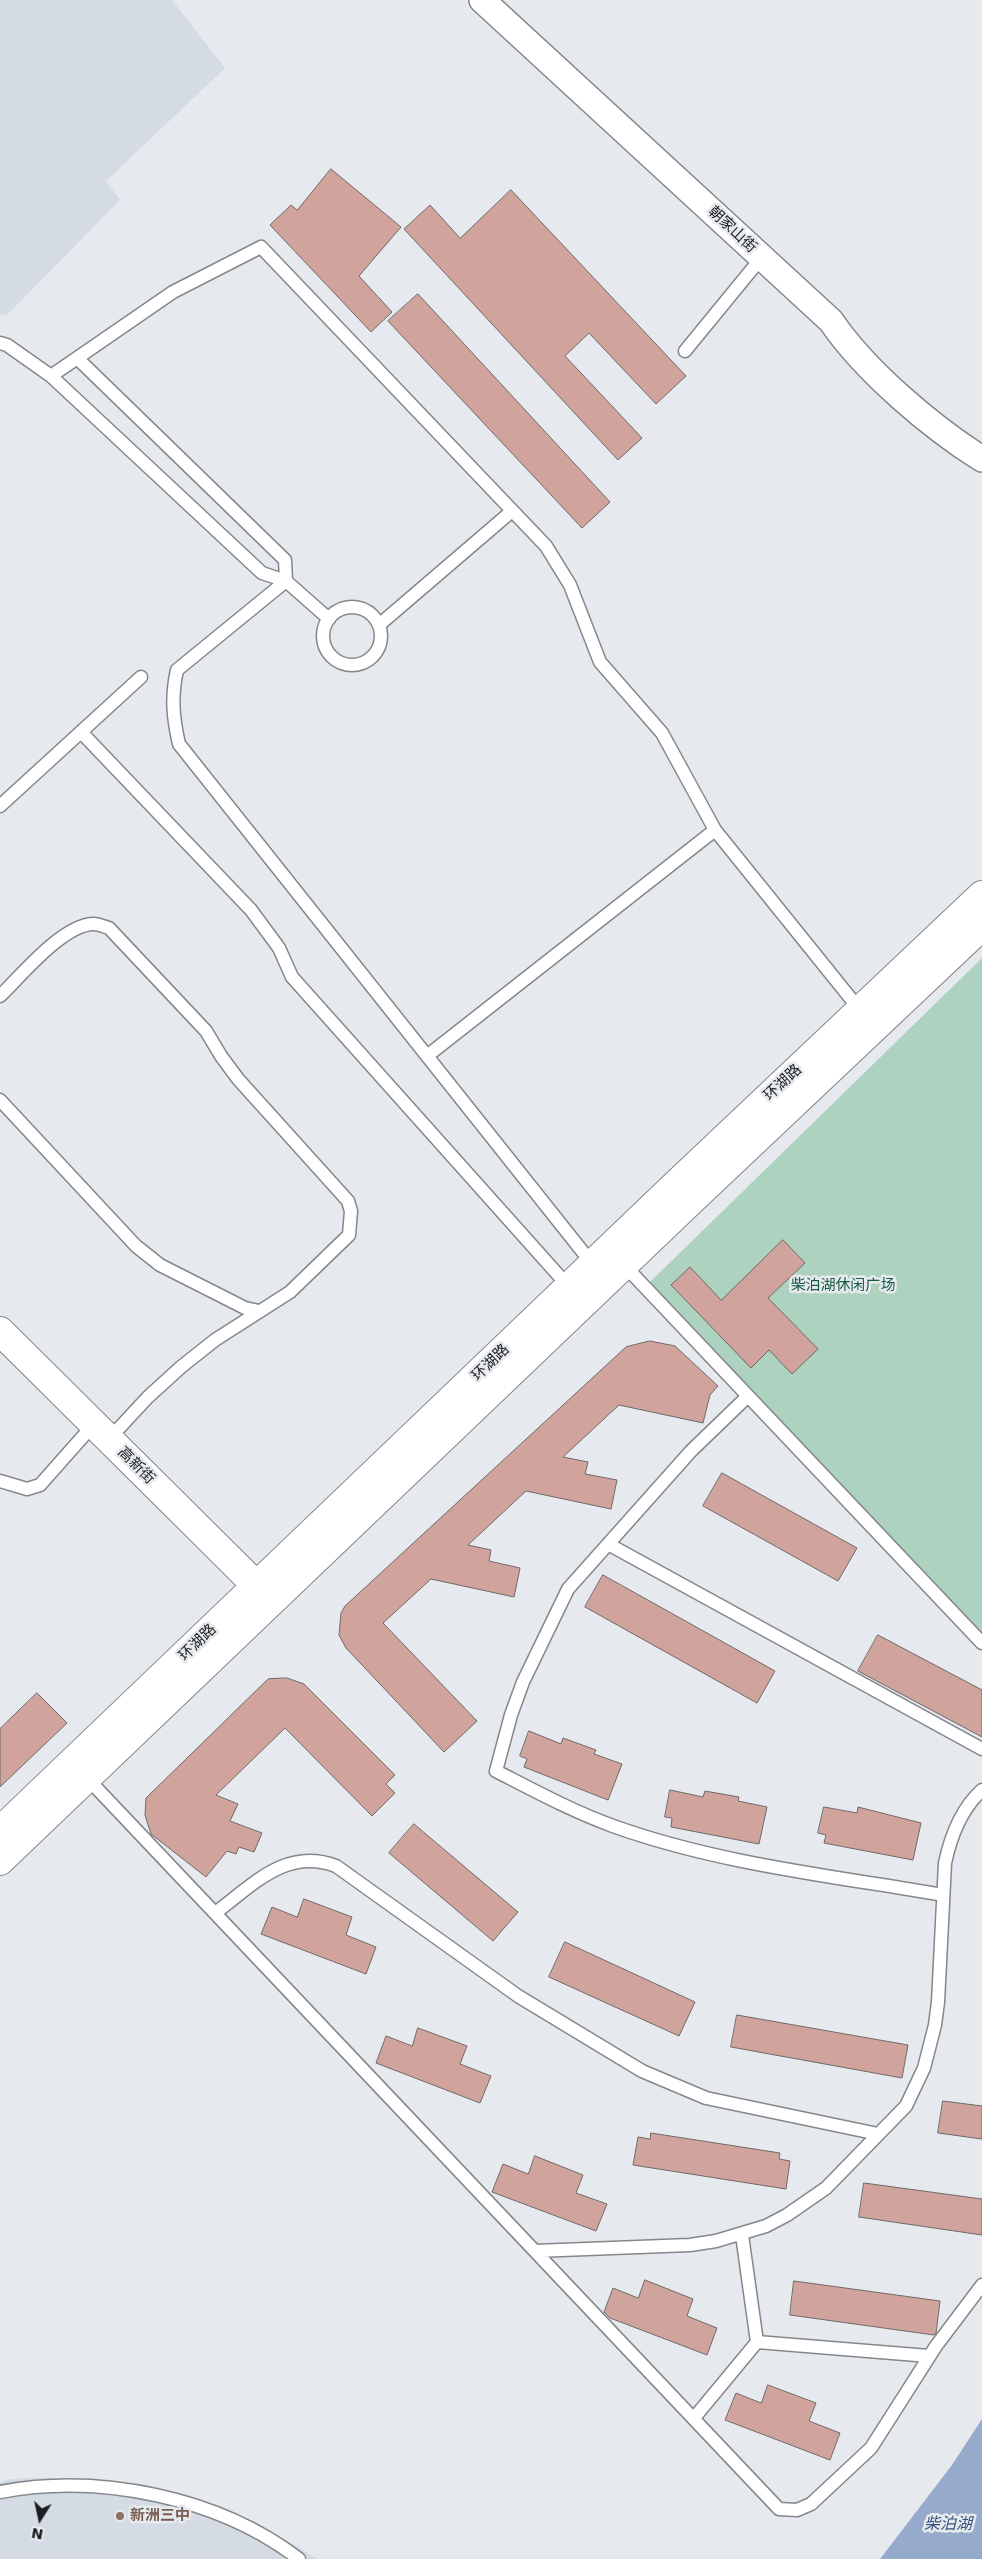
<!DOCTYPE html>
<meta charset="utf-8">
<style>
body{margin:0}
#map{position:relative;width:982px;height:2559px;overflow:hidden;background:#e6e9ed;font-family:"DejaVu Sans",sans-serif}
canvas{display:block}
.north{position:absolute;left:15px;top:2494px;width:50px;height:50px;-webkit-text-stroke:4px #e6e9ed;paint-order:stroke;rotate:190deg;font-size:14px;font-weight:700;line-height:20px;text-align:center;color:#1d1e1f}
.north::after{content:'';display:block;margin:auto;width:18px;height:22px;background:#1d1e1f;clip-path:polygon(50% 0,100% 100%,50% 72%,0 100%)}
</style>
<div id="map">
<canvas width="982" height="2559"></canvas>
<div class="north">N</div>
</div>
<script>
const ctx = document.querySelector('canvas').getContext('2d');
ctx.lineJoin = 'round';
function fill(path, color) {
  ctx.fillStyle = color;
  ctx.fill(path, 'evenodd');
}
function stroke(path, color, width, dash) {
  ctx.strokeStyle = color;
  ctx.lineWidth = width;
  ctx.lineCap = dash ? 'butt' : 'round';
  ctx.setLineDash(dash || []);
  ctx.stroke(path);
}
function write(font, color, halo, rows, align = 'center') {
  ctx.font = font + ' "DejaVu Sans","Noto Sans SC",sans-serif';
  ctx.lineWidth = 5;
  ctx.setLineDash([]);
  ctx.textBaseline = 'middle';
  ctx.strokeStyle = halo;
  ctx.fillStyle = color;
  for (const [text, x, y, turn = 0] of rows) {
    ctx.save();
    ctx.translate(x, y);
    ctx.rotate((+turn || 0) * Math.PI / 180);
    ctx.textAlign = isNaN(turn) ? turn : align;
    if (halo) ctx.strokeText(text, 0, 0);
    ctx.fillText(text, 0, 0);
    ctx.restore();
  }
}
fill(new Path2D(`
 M0 0H172L225 68 106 181 120 200 8 314 0 315Z
 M40 2478H70L131 2484 193 2499 255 2522 318 2559H0V2482L11 2479Z`), '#d4dbe5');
fill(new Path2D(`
 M982 958V1633L649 1283Z`), '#add2bf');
fill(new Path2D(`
 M982 2419V2559H880L952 2465Z`), '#96abcc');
const building = new Path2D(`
 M331 169 401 227 359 276 392 312 371 332 270 225 291 205 297 210Z
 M511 190 686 376 656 404 589 333 565 356 642 438 618 460 404 229 430 205 460 238Z
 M418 294 610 502 582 528 388 321Z
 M783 1240 805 1263 768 1298 818 1349 792 1374 769 1350 751 1368 671 1285 690 1267 721 1300Z
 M650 1341 675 1346 718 1386 710 1395 703 1423 619 1405 563 1457 588 1462 585 1474 617 1480 611 1509 526 1491 468 1545 491 1550 489 1561 520 1568 514 1597 431 1579 383 1623 477 1721 444 1752 346 1648 339 1635 341 1613 345 1606 626 1347Z
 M722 1473 857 1548 838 1581 703 1506Z
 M603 1575 775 1671 757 1703 585 1607Z
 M878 1635 982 1690V1737L858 1671Z
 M287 1678 304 1684 395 1775 386 1784 395 1793 372 1816 285 1728 216 1795 238 1804 230 1821 262 1833 254 1852 239 1847 236 1854 227 1851 206 1877 151 1834 145 1815 146 1798 268 1679Z
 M37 1693 67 1723 0 1787V1729Z
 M529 1731 561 1744 563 1738 596 1750 594 1754 622 1764 608 1800 524 1767 527 1759 520 1756Z
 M670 1790 703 1797 705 1791 739 1797 738 1801 767 1807 759 1844 671 1827 672 1818 665 1817Z
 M824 1807 857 1813 858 1807 921 1823 913 1860 824 1843 826 1835 818 1833Z
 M414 1824 518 1912 493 1941 389 1853Z
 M304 1899 352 1917 346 1935 376 1947 366 1974 261 1934 272 1907 297 1917Z
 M565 1942 695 2002 679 2036 549 1977Z
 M737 2015 908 2045 902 2078 731 2047Z
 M418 2028 467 2046 460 2064 491 2076 480 2103 376 2063 386 2036 412 2046Z
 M943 2101 982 2106V2139L938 2133Z
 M651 2133 780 2153 779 2159 790 2161 786 2189 633 2165 638 2137 650 2139Z
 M535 2156 583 2175 576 2193 607 2204 596 2231 492 2192 503 2164 528 2174Z
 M864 2183 982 2199V2235L859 2217Z
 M645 2280 693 2299 687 2316 717 2328 707 2355 610 2318 604 2312 613 2288 638 2298Z
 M794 2281 940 2301 936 2333 934 2335 790 2315Z
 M768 2385 816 2403 809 2421 840 2433 830 2460 725 2420 736 2393 761 2403Z`);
fill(building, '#d0a49c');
stroke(building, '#6e6968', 1);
const lane = new Path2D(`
 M0 343 7 345 51 376 262 573 286 581 329 619
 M685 351 762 257
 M77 358 285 560 286 581
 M51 376 173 292 261 247 546 546 570 585 600 662 662 733 715 830 860 1010
 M286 581 177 670C171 697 173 718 179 744L594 1266
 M323 636a29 29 0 1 1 58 0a29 29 0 1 1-58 0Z
 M379 625 512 511
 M81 732 251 910 279 948 292 977 569 1287
 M0 806 141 677
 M0 996C21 976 63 924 94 924 99 924 105 927 109 928L206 1031 221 1056 238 1079 348 1201 351 1211 349 1235 290 1292 215 1340 181 1367 148 1397 109 1439
 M427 1056 715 830
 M0 1100 136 1246 160 1265 245 1308 259 1311
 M624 1265 982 1643
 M748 1396 691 1451 568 1589 523 1682 511 1715 496 1771C535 1791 572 1811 613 1826 719 1864 833 1876 943 1895
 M0 1481 27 1489 40 1485 94 1424
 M608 1544 982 1749
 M87 1778 779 2509 797 2510 811 2504 871 2448 936 2346 982 2285
 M215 1913C253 1885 286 1847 336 1866L518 1996 642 2071 706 2098 878 2134
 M535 2251 690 2245 716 2241 766 2226 787 2215 826 2188 906 2106 924 2068 935 2025 938 2002 945 1863C951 1835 961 1809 982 1790
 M757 2342 929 2356
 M694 2418 757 2342 742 2235
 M0 2492C99 2473 218 2497 299 2559`);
const street = new Path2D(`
 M482 0 831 321C865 371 931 427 982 459`);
const secondary = new Path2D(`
 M0 1331 270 1599
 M0 1831 675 1185 982 895
 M0 1861 691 1201 982 926`);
stroke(lane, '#84878b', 15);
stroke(street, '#84878b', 28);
stroke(secondary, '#84878b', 30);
stroke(lane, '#fff', 12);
stroke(street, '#fff', 25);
stroke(secondary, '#fff', 28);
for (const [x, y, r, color] of [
 [120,2516,5,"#8d6e63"]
]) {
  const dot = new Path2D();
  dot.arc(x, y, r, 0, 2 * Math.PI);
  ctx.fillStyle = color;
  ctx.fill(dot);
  stroke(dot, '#e6e9ed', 2);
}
write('15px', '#1d1e1f', '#e6e9ed', [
 ["朝家山街",732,230,43],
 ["环湖路",783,1083,-43],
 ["环湖路",491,1363,-44],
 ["高新街",136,1466,45],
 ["环湖路",198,1643,-44]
]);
write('15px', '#155c40', '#e6e9ed', [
 ["柴泊湖休闲广场",843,1286]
]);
write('bold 15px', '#785e54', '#e6e9ed', [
 ["新洲三中",130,2516]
], 'left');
write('italic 16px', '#365380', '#e6e9ed', [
 ["柴泊湖",948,2525]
]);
</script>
